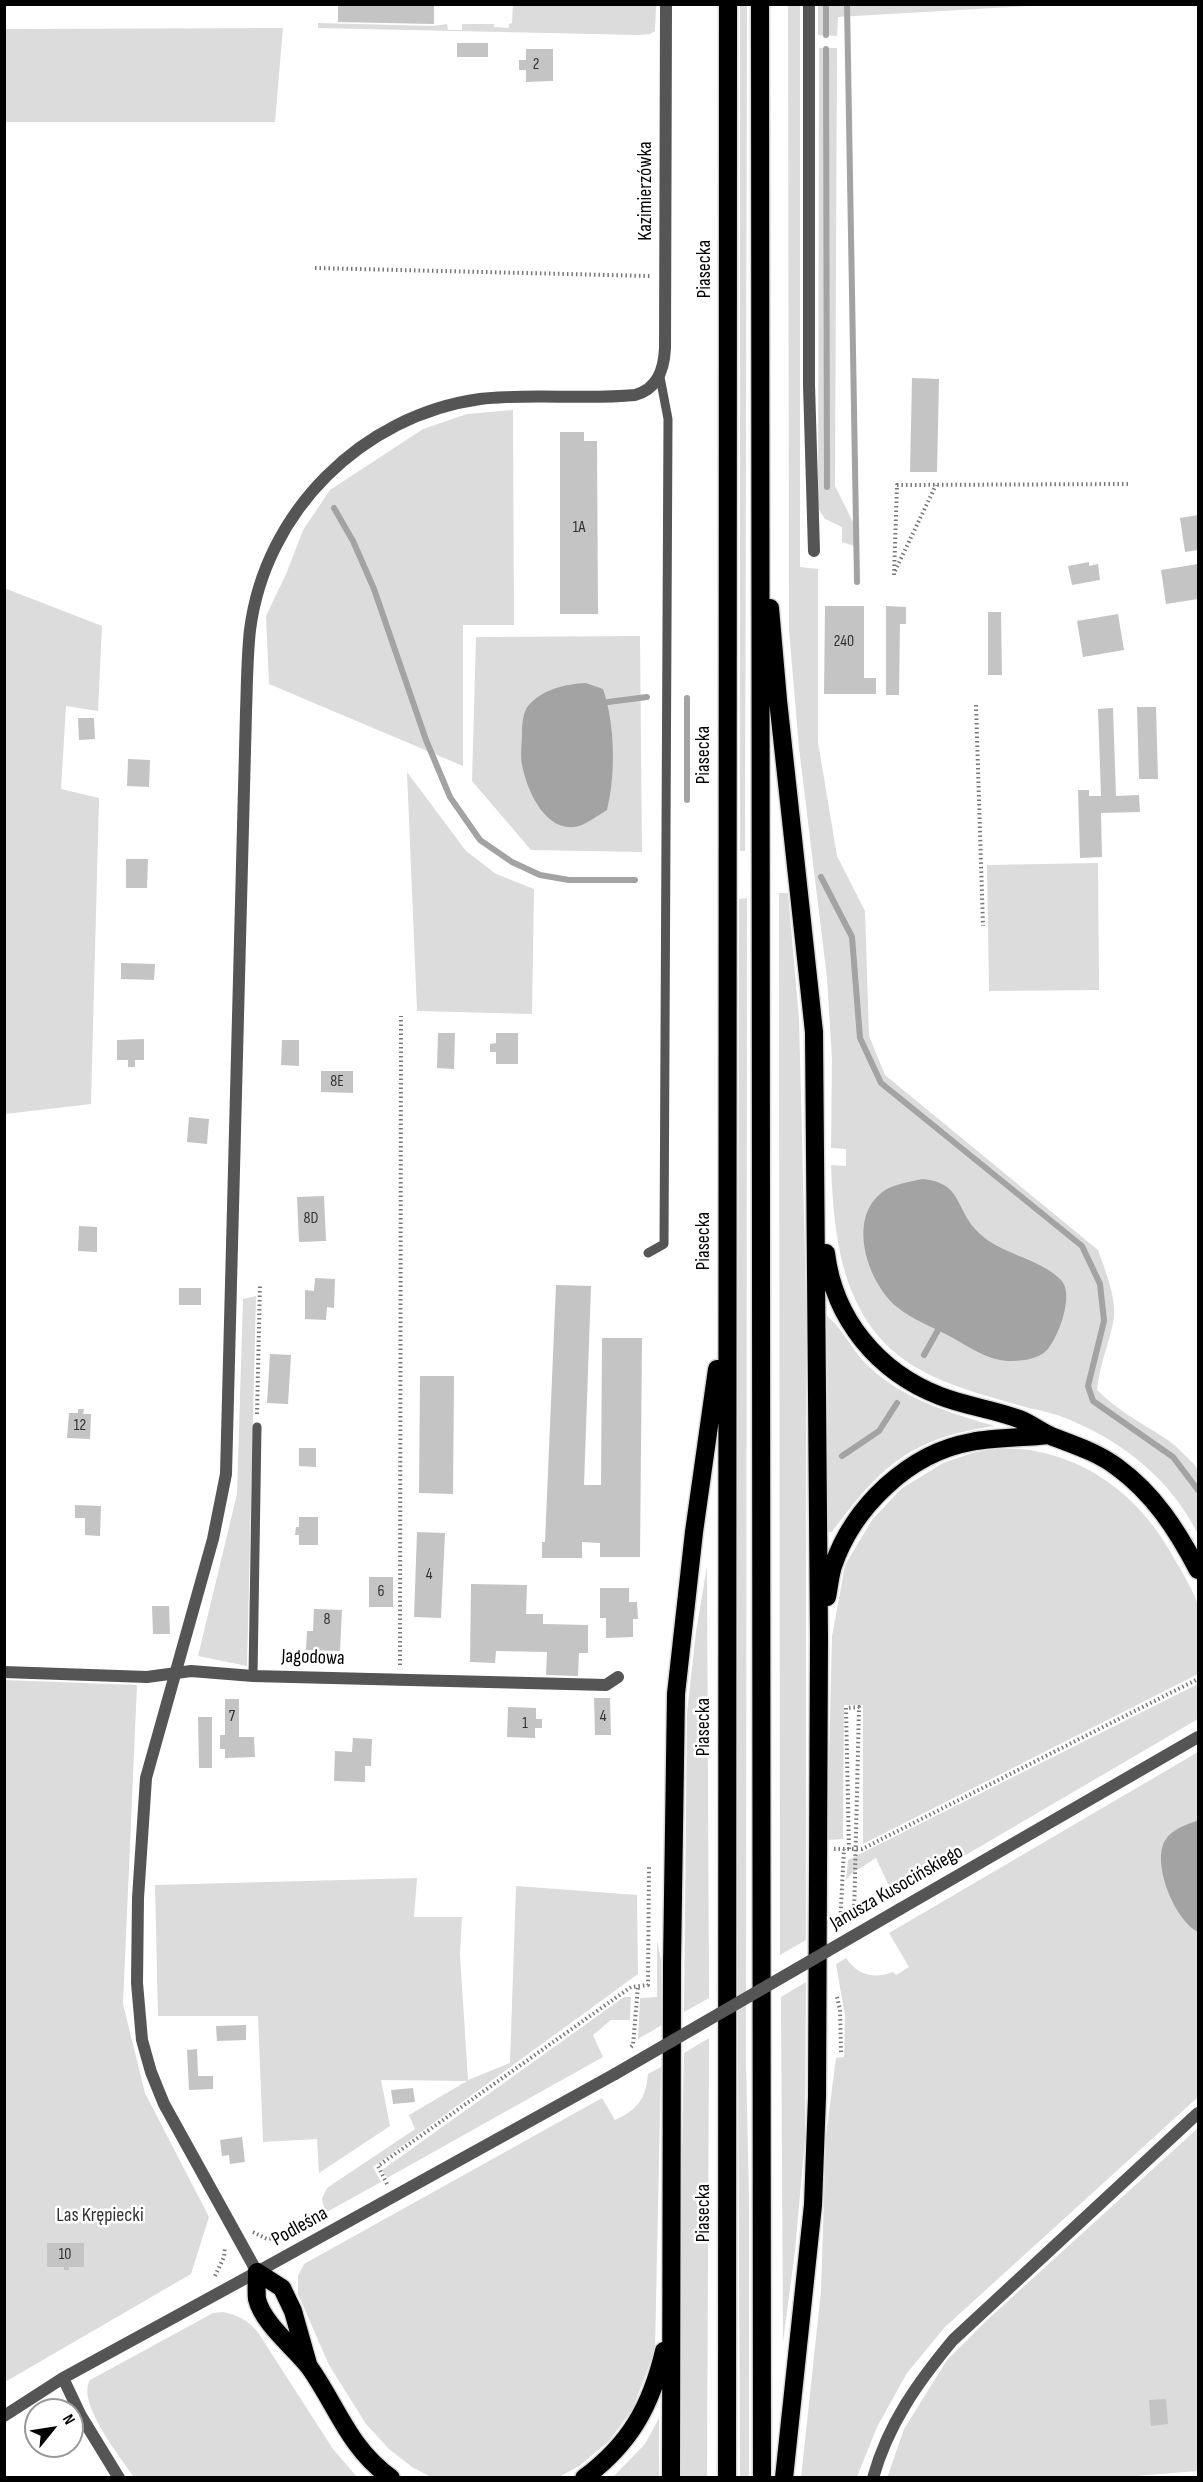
<!DOCTYPE html>
<meta charset="utf-8">
<style>
body{margin:0}
#map{position:relative;width:1203px;height:2482px;overflow:hidden;background:#fff;font-family:"Sofia Sans Condensed",sans-serif}
canvas{display:block}
.frame{position:absolute;inset:0;border:6px solid #000;pointer-events:none}
.north{position:absolute;left:24px;top:2398px;width:60px;height:60px;box-sizing:border-box;background:#fff;border:2px solid #999;border-radius:50%;rotate:60deg;font-size:16px;font-weight:700;line-height:24px;text-align:center;color:#000}
.north::after{content:'';display:block;margin:auto;width:21px;height:27px;background:#000;clip-path:polygon(50% 0,100% 100%,50% 72%,0 100%)}
</style>
<div id="map">
<canvas width="1203" height="2482"></canvas>
<div class="frame"></div>
<div class="north">N</div>
</div>
<script>
const ctx = document.querySelector('canvas').getContext('2d');
ctx.lineJoin = 'round';
function fill(path, color) {
  ctx.fillStyle = color;
  ctx.fill(path, 'evenodd');
}
function stroke(path, color, width, dash) {
  ctx.strokeStyle = color;
  ctx.lineWidth = width;
  ctx.lineCap = dash ? 'butt' : 'round';
  ctx.setLineDash(dash || []);
  ctx.stroke(path);
}
function write(font, color, halo, rows, align = 'center') {
  ctx.font = font + ' "Sofia Sans Condensed",sans-serif';
  ctx.lineWidth = 5;
  ctx.setLineDash([]);
  ctx.textBaseline = 'middle';
  ctx.strokeStyle = halo;
  ctx.fillStyle = color;
  for (const [text, x, y, turn = 0] of rows) {
    ctx.save();
    ctx.translate(x, y);
    ctx.rotate((+turn || 0) * Math.PI / 180);
    ctx.textAlign = isNaN(turn) ? turn : align;
    if (halo) ctx.strokeText(text, 0, 0);
    ctx.fillText(text, 0, 0);
    ctx.restore();
  }
}
fill(new Path2D(`
 M747 4 745 851H740V5Z
 M513 5H656L655 31 650 34 639 35 318 28V23L433 26 447 24 448 30H462V24H494V27L509 28V24L512 23Z
 M788 5H800V567L818 569V742L837 856 865 911 869 1036 885 1075 1098 1250C1105 1270 1116 1296 1114 1318 1110 1342 1099 1365 1097 1390 1117 1410 1140 1422 1163 1437 1175 1444 1185 1456 1195 1465L1198 1471V1534C1170 1479 1125 1443 1068 1419 1056 1414 1042 1411 1029 1408 957 1387 889 1374 855 1299 836 1257 833 1210 831 1165L846 1166V1149L831 1148 832 1059 827 978 799 748 789 630Z
 M818 5 1045 4V5L838 17 837 36 818 35Z
 M283 28 275 122H5V29Z
 M819 48H837L835 486 857 530V547L842 542V527L825 519 818 508Z
 M513 410 514 625H463V766L269 684 266 616 287 572 303 530 330 490 423 429 467 414Z
 M4 588 102 626 98 711 66 706 61 789 99 798 91 1104 5 1114Z
 M640 636 642 852 531 850 472 781 476 637Z
 M407 772 466 851 496 874 534 889 532 1014 417 1011Z
 M1098 863 1099 990 989 991 987 865Z
 M779 893H788L799 1019 806 1298V1940L780 1955Z
 M747 898 746 2060 749 2197V2478L740 2477 737 1823 739 899Z
 M256 1296 247 1666 198 1656 237 1494 243 1299Z
 M827 1316C842 1328 852 1349 865 1363 900 1398 949 1413 995 1426 910 1438 882 1465 832 1532H828Z
 M993 1449C1007 1449 1021 1448 1035 1451 1098 1463 1145 1504 1175 1560 1183 1574 1193 1590 1198 1605 1202 1620 1199 1657 1198 1674L863 1844V1705H844L843 1839 827 1840 832 1637 845 1565 872 1520 901 1489 943 1463 972 1453Z
 M707 1566 709 1998 684 2012 687 1713 696 1632Z
 M5 1680 137 1685 123 2004 145 2093 209 2217 191 2274 5 2382Z
 M1198 1684V1719L894 1897 876 1858 852 1873 846 1880 848 1860Z
 M1198 1752V2097L945 2327 907 2373 877 2427 857 2477 801 2478 821 2291 826 2135 836 2058 844 2057 845 2016 836 1964 846 1958C858 1976 875 1979 893 1972L896 1975 909 1967 889 1933Z
 M417 1878 414 1917H462L460 1955 468 2080 510 2063 516 1886 637 1895 638 1974 373 2167 381 2182 325 2213 322 2198 327 2188 415 2129 409 2115 467 2081 381 2080 390 2126 319 2173 317 2139 263 2142 258 2016H158L155 1885Z
 M657 1941 661 1960 662 2025 638 2039 640 1998 657 1997Z
 M806 1982 805 2139 795 2251 783 2342 781 1997Z
 M624 1997H631L630 2020H611L593 2035 603 2057 387 2178 382 2170Z
 M709 2038 707 2477 681 2478 680 2255 684 2053Z
 M661 2067 655 2350 632 2410 609 2441 579 2466 557 2478 431 2477 412 2467 389 2449 366 2424 329 2365 298 2294V2276L304 2264 602 2098 615 2120C637 2110 646 2099 648 2074Z
 M1198 2128V2471L1113 2478H887L904 2429 947 2360 987 2320Z
 M223 2312C238 2315 247 2320 257 2331L333 2449 357 2477H134C121 2458 76 2402 90 2380L213 2313Z
 M659 2418V2477H613L645 2444Z`), '#dcdcdc');
fill(new Path2D(`
 M586 683 603 689C615 724 616 774 607 810 598 815 585 826 574 827 544 830 527 790 522 765 520 755 522 743 522 733 522 725 523 712 528 706 542 689 566 684 586 683Z
 M923 1179C961 1183 955 1206 975 1229 998 1255 1039 1257 1061 1280 1075 1294 1058 1339 1046 1351 1037 1360 1020 1361 1007 1361 988 1360 969 1347 953 1338 935 1328 913 1320 897 1307 869 1284 847 1222 880 1194 891 1184 909 1182 923 1179Z
 M1196 1821H1198V1932C1176 1921 1154 1870 1163 1845 1168 1831 1183 1826 1196 1821Z`), '#a3a3a3');
stroke(new Path2D(`
 M847 4 857 582
 M826 35V4
 M826 49 827 487
 M334 508 353 541 374 589 426 740 450 797 480 840 512 862 540 875 569 880H635
 M687 698V800
 M608 702 647 697
 M821 877 852 937 860 1038 881 1083 1082 1246 1100 1284 1104 1321 1088 1386 1093 1401 1173 1457 1198 1490
 M924 1355 938 1330
 M842 1456 879 1431 897 1403`), '#a3a3a3', 6);
fill(new Path2D(`
 M338 4H434V24L338 22Z
 M457 43H488V57H457Z
 M526 49H553V81L526 82V70H519V60H526Z
 M912 378 939 379 937 472H910Z
 M560 432H584V441H597L598 614H560Z
 M1198 515V550L1185 552 1180 518Z
 M1089 562V566L1098 564 1100 580 1072 585 1068 566Z
 M1198 564V599L1166 604 1161 570Z
 M825 606H864V678H876V694H824Z
 M886 606 906 607V624H900L899 695H886Z
 M988 612H1001L1002 675H988Z
 M1118 614 1124 650 1083 657 1077 621Z
 M1137 707H1156L1158 779H1139Z
 M1113 708 1116 796 1139 795 1140 812 1101 813 1102 857 1080 858 1078 790H1089V796H1101L1098 709Z
 M78 718H94L95 739 79 740Z
 M128 759 150 760 149 787 127 786Z
 M126 859H148L147 888H126Z
 M121 963 155 964 154 980 121 979Z
 M438 1033H455L454 1069 437 1068Z
 M496 1033H518V1064H496V1052H490V1044L496 1043Z
 M144 1039V1060H135V1067H128V1060H117V1040Z
 M282 1040H299V1066L281 1065Z
 M321 1071H353V1093L321 1092Z
 M189 1117 209 1119 207 1144 187 1142Z
 M324 1196 326 1241 299 1242 297 1197Z
 M79 1226 97 1227V1252L78 1251Z
 M315 1278 335 1279 334 1308 327 1307 326 1320 305 1319V1290L314 1291Z
 M556 1285 591 1286 584 1485H601L602 1338H642L640 1557H600V1543L582 1542V1558H542V1542H545Z
 M179 1288H201V1305H179Z
 M270 1354 291 1355 288 1404 267 1403Z
 M420 1376H454L453 1494 419 1493Z
 M78 1409H84L83 1414H91L90 1439 67 1438 69 1413H78Z
 M299 1448H316V1467L299 1466Z
 M75 1505 101 1506 100 1536 85 1535V1518H75Z
 M299 1517H318V1545H299V1535H295L296 1527H299Z
 M417 1532 445 1533 441 1618 414 1617Z
 M369 1577H393V1607H369Z
 M471 1584 527 1585 526 1614H543V1624L588 1625V1653H579L578 1676 546 1675 547 1652 496 1651 495 1663 470 1662Z
 M600 1588H629V1602H637L638 1619H633V1637L606 1638V1618H600Z
 M152 1606H169L170 1634H153Z
 M314 1609 342 1610 340 1651 306 1650 307 1631H313Z
 M594 1698H610L611 1735H595Z
 M225 1699H239V1737H254L255 1757 225 1758V1749H220V1735H225Z
 M508 1707 536 1708V1719H542V1728H535V1738L507 1737Z
 M198 1717H212V1768H199Z
 M353 1738 372 1739 371 1766H365V1782L334 1781 335 1751 352 1752Z
 M246 2025V2040L217 2041 216 2026Z
 M197 2049 198 2076H213V2089L189 2090 187 2050Z
 M413 2088 415 2102 393 2104 391 2090Z
 M242 2137 245 2162 230 2164 229 2155 222 2156 220 2140Z
 M47 2243H84V2267H69V2270H64V2267H47Z
 M1166 2399 1168 2424 1151 2426 1149 2400Z`), '#c4c4c4');
const motorway = new Path2D(`
 M760 4 762 2478
 M770 608 778 700 814 1032 819 1637 817 2097 813 2205 784 2478
 M826 1253C834 1319 878 1372 940 1396 965 1406 993 1409 1019 1419 1030 1423 1040 1431 1051 1436 1074 1445 1097 1452 1117 1467 1154 1494 1177 1530 1198 1570
 M827 1597C829 1587 830 1576 833 1566 853 1507 909 1453 971 1442 997 1437 1024 1438 1049 1435
 M257 2272C257 2280 256 2291 257 2299 263 2324 295 2348 310 2368 338 2408 349 2448 391 2478
 M257 2272 282 2288 293 2311 308 2364
 M584 2478C630 2444 651 2406 664 2351
 M671 2478 672 1963 676 1694 694 1532 717 1369
 M727 2478 728 4`);
stroke(motorway, '#dbdbdb', 21);
stroke(new Path2D(`
 M315 268 650 276
 M895 571 936 485
 M894 575 897 485 1128 484
 M976 705 983 926
 M257 1414 260 1284
 M400 1665 401 1016
 M834 1849H862L1198 1679
 M840 1926 844 1849
 M837 1997 840 2010 841 2053
 M631 2047 633 2045 638 1986
 M387 2184 378 2166 631 1987 648 1985 649 1865
 M253 2232 267 2239 286 2237
 M215 2276 224 2257 225 2247`), '#777', 4, [1.5, 3]);
stroke(new Path2D(`
 M648 1253 664 1244 668 419 660 377
 M253 1676 257 1427`), '#555', 9);
stroke(new Path2D(`
 M809 4V385L814 551
 M4 1672 147 1677 191 1671 253 1676 606 1685 618 1677
 M63 2378 81 2416 119 2478
 M4 2416 63 2378 257 2272
 M873 2478C888 2424 918 2382 953 2340L1198 2113`), '#555', 12);
stroke(new Path2D(`
 M900 1909 1198 1737
 M615 2074 257 2272 164 2104 151 2072 142 2040 137 1983 138 1898 146 1778 213 1539 226 1474 246 712C247 685 247 657 250 630 265 511 363 415 480 399 532 393 584 400 635 395 658 389 664 369 665 348L666 4`), '#555', 12);
stroke(motorway, '#000', 18);
stroke(new Path2D(`
 M849 1849 846 1708 859 1707 854 1917`), '#777', 4, [1.5, 3]);
stroke(new Path2D(`
 M615 2074 900 1909`), '#555', 12);
write('16px', '#313131', null, [
 ["2",536,65],
 ["1A",579,528],
 ["240",844,642],
 ["8E",337,1082],
 ["8D",311,1219],
 ["12",80,1426],
 ["4",429,1575],
 ["6",381,1592],
 ["8",327,1620],
 ["7",232,1717],
 ["4",603,1717],
 ["1",525,1724],
 ["10",65,2255]
]);
write('20px', '#000', '#fff', [
 ["Kazimierzówka",646,191,-90],
 ["Piasecka",705,269,-90],
 ["Piasecka",704,755,-90],
 ["Piasecka",704,1241,-90],
 ["Jagodowa",313,1658,2],
 ["Piasecka",704,1727,-90],
 ["Janusza Kusocińskiego",897,1888,-30],
 ["Piasecka",704,2213,-90],
 ["Podleśna",300,2227,-29]
]);
write('20px', '#333', '#fff', [
 ["Las Krępiecki",100,2216]
]);
</script>
